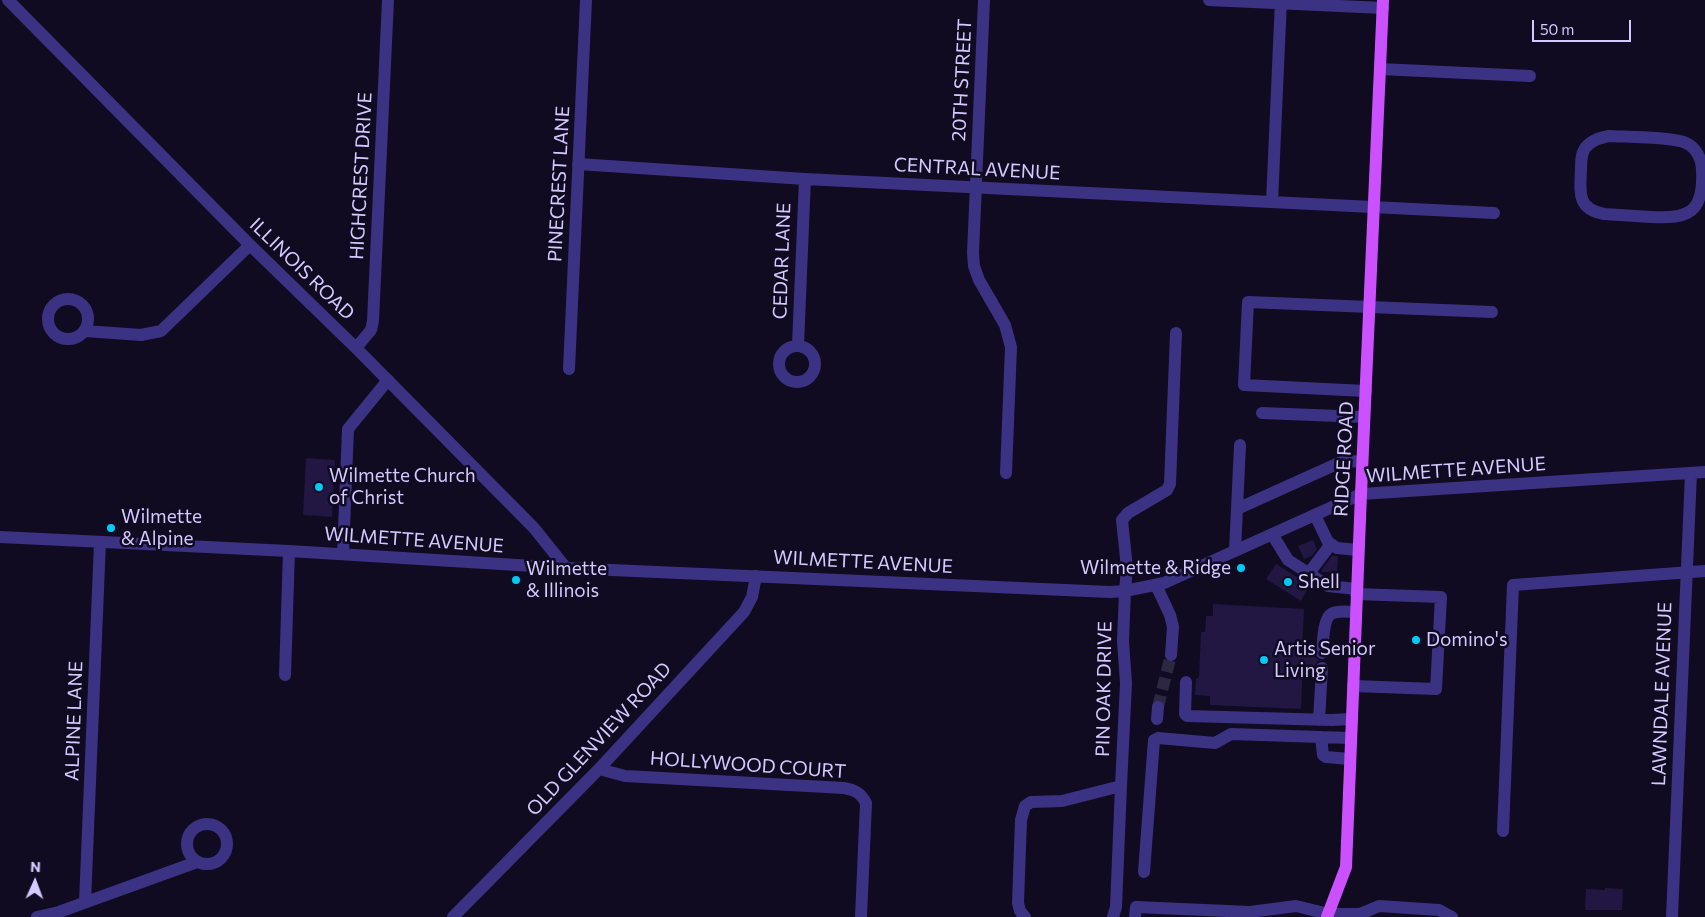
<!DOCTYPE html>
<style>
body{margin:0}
#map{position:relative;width:1705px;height:917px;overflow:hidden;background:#100b20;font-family:Commissioner,sans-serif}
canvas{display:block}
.north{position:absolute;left:10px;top:857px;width:50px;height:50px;-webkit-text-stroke:4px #100b20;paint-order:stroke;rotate:2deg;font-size:14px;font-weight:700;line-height:20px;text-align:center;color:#d4caff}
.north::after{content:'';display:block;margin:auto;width:18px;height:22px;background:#d4caff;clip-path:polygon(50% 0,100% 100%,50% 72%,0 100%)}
.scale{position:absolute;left:1532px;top:20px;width:99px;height:22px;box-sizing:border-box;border:2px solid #d4caff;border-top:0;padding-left:6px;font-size:15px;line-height:18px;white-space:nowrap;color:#d4caff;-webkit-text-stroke:4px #100b20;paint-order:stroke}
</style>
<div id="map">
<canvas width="1705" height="917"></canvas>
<div class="north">N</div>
<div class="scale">50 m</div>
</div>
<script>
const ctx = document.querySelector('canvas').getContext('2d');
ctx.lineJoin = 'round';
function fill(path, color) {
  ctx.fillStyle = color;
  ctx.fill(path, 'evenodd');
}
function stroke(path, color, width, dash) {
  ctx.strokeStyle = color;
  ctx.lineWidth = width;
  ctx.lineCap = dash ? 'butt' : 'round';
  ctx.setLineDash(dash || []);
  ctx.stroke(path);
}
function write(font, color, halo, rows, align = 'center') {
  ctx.font = font + ' Commissioner,sans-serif';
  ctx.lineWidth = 5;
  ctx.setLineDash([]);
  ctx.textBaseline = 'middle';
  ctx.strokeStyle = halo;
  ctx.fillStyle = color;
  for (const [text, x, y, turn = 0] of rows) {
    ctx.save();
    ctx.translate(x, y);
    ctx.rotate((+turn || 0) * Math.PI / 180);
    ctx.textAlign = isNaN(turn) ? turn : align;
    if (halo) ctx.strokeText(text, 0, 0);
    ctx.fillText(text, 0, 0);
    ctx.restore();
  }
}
fill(new Path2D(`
 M306 458 335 460 332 517 303 515Z
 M1313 540 1317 549 1312 556 1304 559 1298 546Z
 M1332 556H1338L1337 572H1322V569Z
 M1276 564 1310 585 1301 601 1266 579Z
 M1213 604 1304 609 1302 652 1314 653 1315 657 1319 660 1314 666H1303L1301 709 1210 705V696L1195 695 1196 679 1199 677 1201 632H1205L1206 616H1213Z
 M1605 888 1623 889 1622 910H1585L1586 889 1605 890Z`), '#221642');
stroke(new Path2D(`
 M1158 707 1171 655`), '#2d2841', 12, [12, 6]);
stroke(new Path2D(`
 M8 0 250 245 356 348 534 528 566 568
 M984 0 973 253 974 266 979 280 1005 325 1011 347 1006 473
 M1209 0 1383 8
 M1380 69 1530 76
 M1609 136C1626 137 1673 137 1686 143 1697 148 1702 160 1702 171 1704 213 1688 219 1651 217 1635 216 1620 215 1604 214 1577 209 1580 193 1581 170 1581 162 1581 154 1585 148 1592 140 1599 138 1609 136Z
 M578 164 805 179 1494 213
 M1272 202 1281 0
 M48 319a20 20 0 1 1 40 0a20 20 0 1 1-40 0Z
 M85 331 141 335 161 331 250 245
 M798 345 805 179
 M779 364a18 18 0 1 1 36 0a18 18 0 1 1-36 0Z
 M356 348 371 330 373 321 388 0
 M569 369 586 0
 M1366 391 1244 385 1248 302 1492 312
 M1262 413 1364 417
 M1237 509 1341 462 1362 461
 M1315 515 1328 542 1337 548 1358 550
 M1272 534 1288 560 1328 586 1357 589
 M0 537 289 551 566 568 1110 592 1125 591 1164 583 1361 494 1705 472
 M1235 551 1240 445
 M343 554 348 429 388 380
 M1309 573 1331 544
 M1156 585 1170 615 1173 627 1171 655
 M1322 653C1323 644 1323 619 1331 614 1338 610 1348 612 1356 612
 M285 675 289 551
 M1186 682 1185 714 1187 716 1332 720 1351 719
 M1353 686 1436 689 1441 597 1356 594
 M1157 719 1158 707
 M1319 720 1322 668
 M1321 737 1323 755 1326 757 1350 759
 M599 769 625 776 844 788C855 790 861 793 866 803L861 917
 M1121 786 1126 683 1123 641 1125 591 1127 568 1122 520 1128 513 1167 490 1170 484 1176 333
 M187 844a20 20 0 1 1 40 0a20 20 0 1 1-40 0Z
 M1503 831 1513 585 1705 571
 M1144 872 1154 740 1158 738 1215 743 1231 734 1350 738
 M85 902 100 542
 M37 917 59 912 197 862
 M453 917 599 769 744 612 752 597 756 576
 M1025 917 1020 911 1018 903 1021 820 1025 806 1031 802 1062 801 1121 786 1116 907 1113 917
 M1135 917 1136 907 1250 912 1296 906 1329 914H1360L1379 906 1439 910 1452 917
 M1672 917 1691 473`), '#3b3283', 12);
stroke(new Path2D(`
 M1327 917 1346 867 1361 494 1383 0`), '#cb51ff', 12);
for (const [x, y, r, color] of [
 [319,487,5,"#00caf5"],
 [111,528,5,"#00caf5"],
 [1241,568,5,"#00caf5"],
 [516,580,5,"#00caf5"],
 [1288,582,5,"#00caf5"],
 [1416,640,5,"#00caf5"],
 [1264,660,5,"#00caf5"]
]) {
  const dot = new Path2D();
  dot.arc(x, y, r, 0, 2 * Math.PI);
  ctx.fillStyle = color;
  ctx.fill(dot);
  stroke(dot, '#100b20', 2);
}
write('19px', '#d4caff', '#100b20', [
 ["20TH STREET",962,80,-87],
 ["CENTRAL AVENUE",977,169,3],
 ["HIGHCREST DRIVE",361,176,-87],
 ["PINECREST LANE",559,184,-87],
 ["CEDAR LANE",782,261,-88],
 ["ILLINOIS ROAD",302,269,44],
 ["RIDGE ROAD",1344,459,-87],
 ["WILMETTE AVENUE",1456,470,-4],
 ["WILMETTE AVENUE",414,540,4],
 ["WILMETTE AVENUE",863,562,3],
 ["PIN OAK DRIVE",1104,689,-89],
 ["LAWNDALE AVENUE",1662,694,-88],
 ["ALPINE LANE",74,721,-88],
 ["OLD GLENVIEW ROAD",599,739,-47],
 ["HOLLYWOOD COURT",748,765,4]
]);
write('19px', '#d4caff', '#100b20', [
 ["Wilmette Church",329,476],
 ["of Christ",329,498],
 ["Wilmette",121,517],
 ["& Alpine",121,539],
 ["Wilmette & Ridge",1231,568,"right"],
 ["Wilmette",526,569],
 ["& Illinois",526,591],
 ["Shell",1298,582],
 ["Domino's",1426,640],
 ["Artis Senior",1274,649],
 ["Living",1274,671]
], 'left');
</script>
